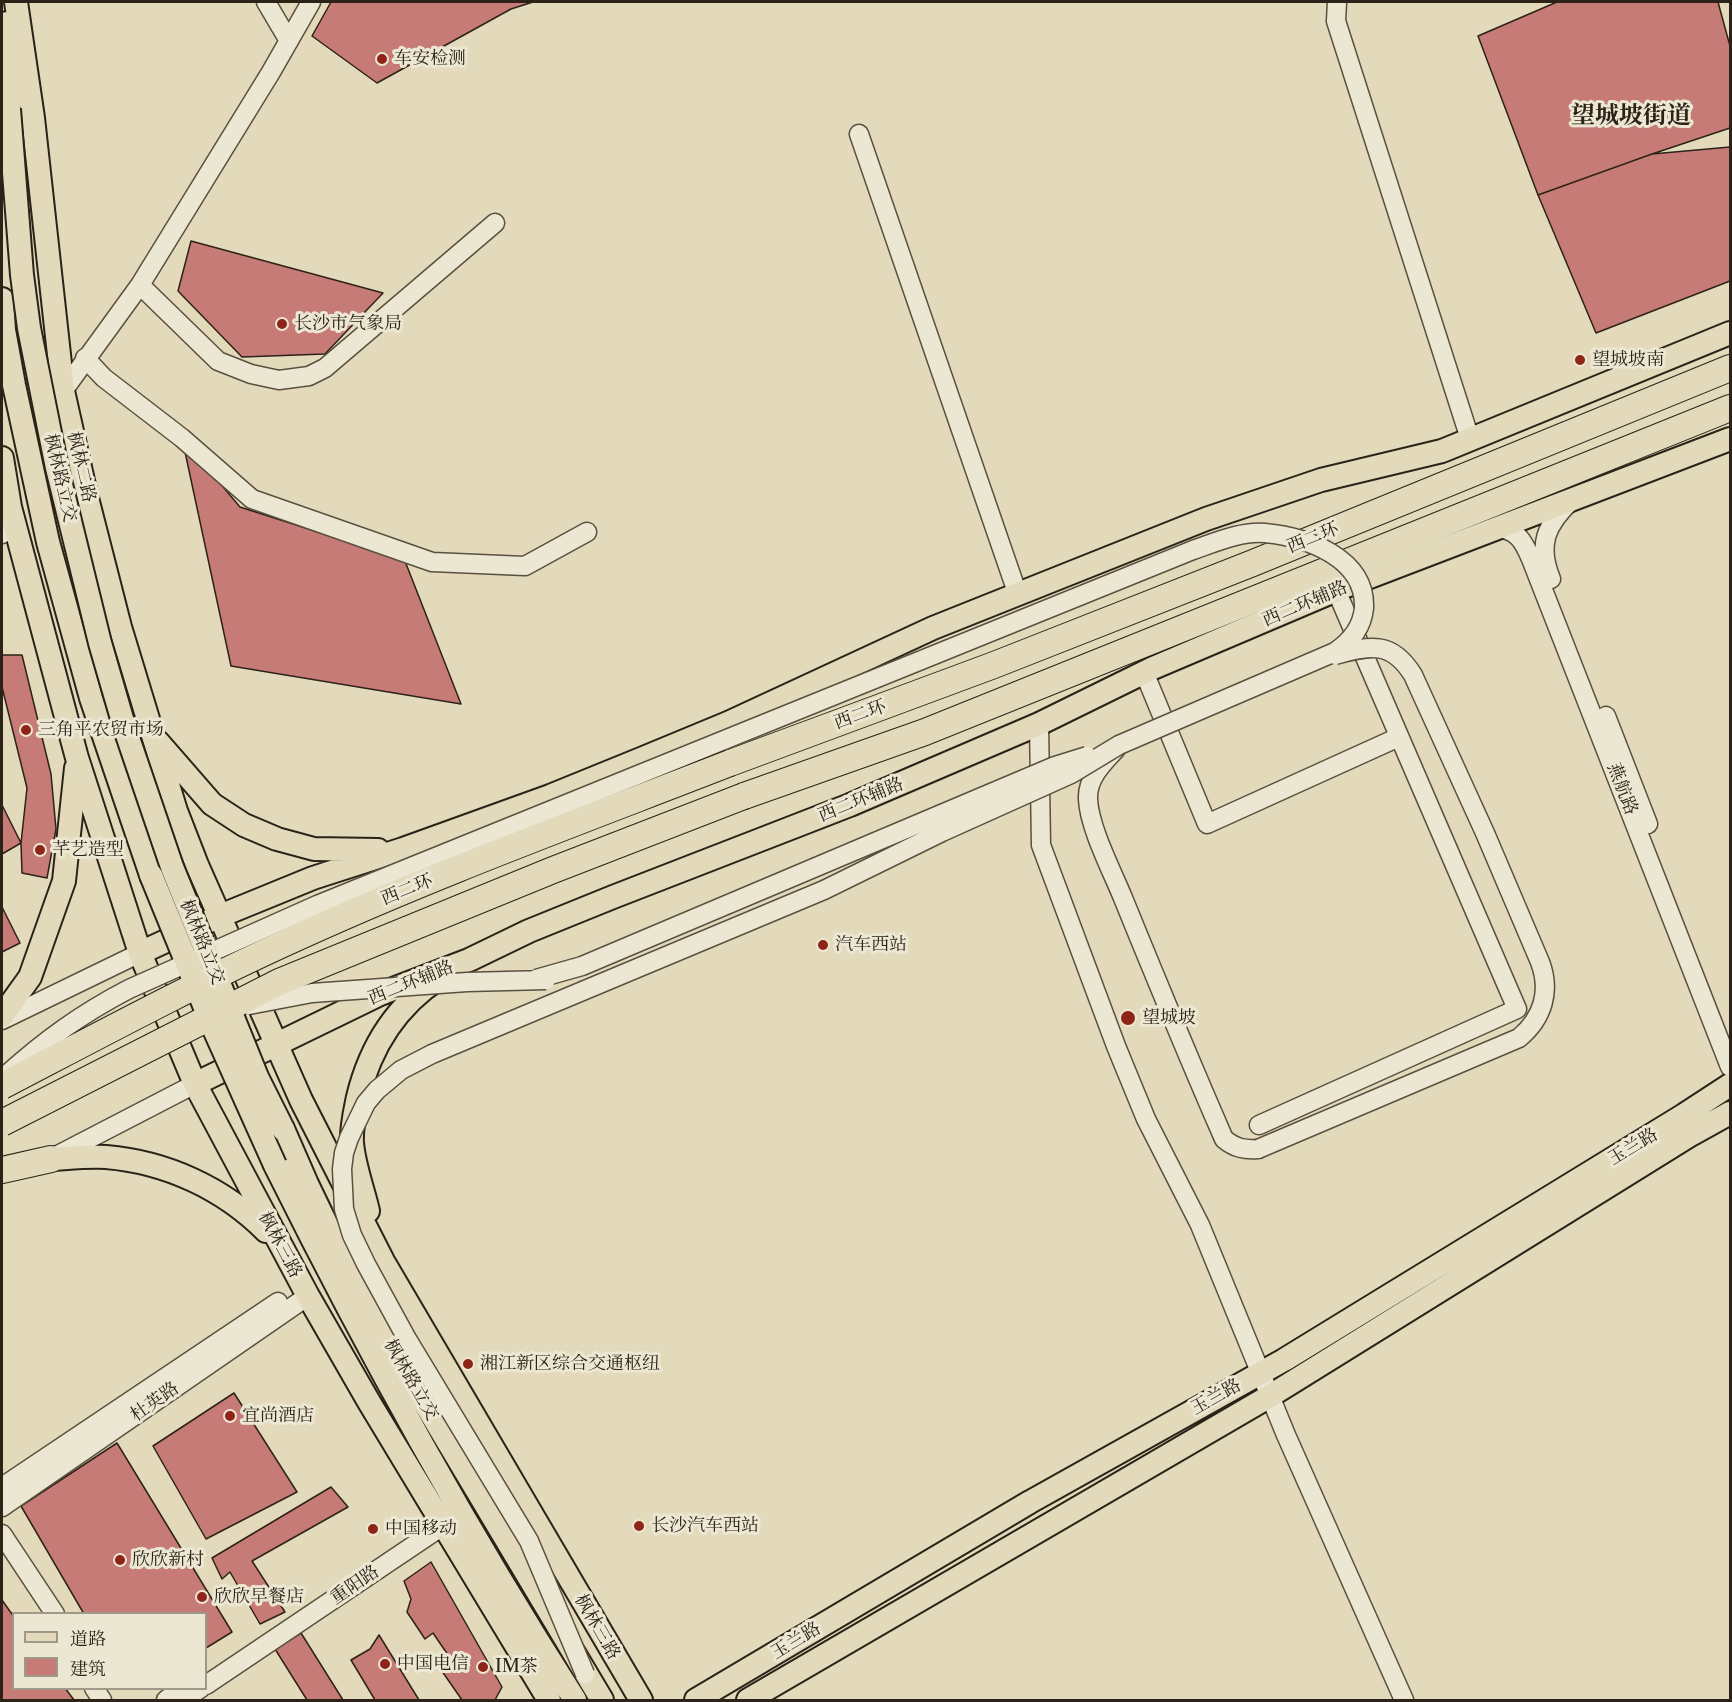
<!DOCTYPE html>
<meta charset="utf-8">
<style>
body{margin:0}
#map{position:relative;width:1732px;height:1702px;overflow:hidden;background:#e2dabb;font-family:"Libre Caslon Text","Noto Serif SC",serif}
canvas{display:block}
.frame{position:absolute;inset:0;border:3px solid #2d2217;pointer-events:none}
.legend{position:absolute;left:12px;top:1612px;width:195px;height:78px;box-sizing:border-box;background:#ece7d3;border:2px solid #a09888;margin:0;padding:8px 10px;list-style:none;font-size:18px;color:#2d2217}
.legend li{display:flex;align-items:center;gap:12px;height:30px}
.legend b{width:30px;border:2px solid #a09888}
</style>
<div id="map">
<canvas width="1732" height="1702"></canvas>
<div class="frame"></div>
<ul class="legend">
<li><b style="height:8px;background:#e2dabb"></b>道路</li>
<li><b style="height:16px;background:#c77b76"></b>建筑</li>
</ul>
</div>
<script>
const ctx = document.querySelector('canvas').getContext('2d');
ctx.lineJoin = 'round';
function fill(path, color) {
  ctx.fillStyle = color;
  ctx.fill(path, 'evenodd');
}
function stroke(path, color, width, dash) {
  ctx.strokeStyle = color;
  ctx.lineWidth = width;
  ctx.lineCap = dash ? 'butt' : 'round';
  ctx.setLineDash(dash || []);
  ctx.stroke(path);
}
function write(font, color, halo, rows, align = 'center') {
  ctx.font = font + ' "Libre Caslon Text","Noto Serif SC",serif';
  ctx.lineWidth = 6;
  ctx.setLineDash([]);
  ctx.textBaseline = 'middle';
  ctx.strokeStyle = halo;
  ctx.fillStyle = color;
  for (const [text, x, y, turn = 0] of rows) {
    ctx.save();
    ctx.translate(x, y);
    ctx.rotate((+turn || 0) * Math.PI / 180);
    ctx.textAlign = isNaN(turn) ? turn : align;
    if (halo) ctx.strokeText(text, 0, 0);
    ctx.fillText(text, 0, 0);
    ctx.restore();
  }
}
const building = new Path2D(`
 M331 2H533L511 9 377 83 312 36Z
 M1557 2H1718L1730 46V128L1652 154 1538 195 1478 36Z
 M1730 147V281L1596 333 1538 195 1652 154Z
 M191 241 383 293 325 354 242 357 178 291Z
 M182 438 240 507 318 532 403 556 461 704 231 666Z
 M2 655H22L51 774 56 829 47 878 22 873 21 843 27 788 2 687Z
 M2 805 21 843 2 854Z
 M2 907 20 943 2 952Z
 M234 1393 297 1492 206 1539 153 1446Z
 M117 1443 232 1632 206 1648V1614H84L21 1506Z
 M331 1487 348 1507 252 1561 285 1612 260 1624 230 1572 222 1579 212 1558Z
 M431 1562 502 1687 495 1700H462L437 1664 448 1655 433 1633 425 1639 407 1612 411 1599 404 1581Z
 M2 1600 14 1617V1688H65L74 1700H2Z
 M301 1633 343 1700H307L275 1649Z
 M379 1635 419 1700H375L351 1660 370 1649Z`);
fill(building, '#c77b76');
stroke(building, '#2d2217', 1.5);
const minor = new Path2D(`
 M266 2 289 41
 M1337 2 1336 21 1470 439
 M859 134 1018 595
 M140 285 218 361 251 374 279 380 309 376 325 368 495 223
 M85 358 104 378 182 438 252 499 432 562 525 566 587 532
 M63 391 140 285 271 72 311 2
 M1496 527C1518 531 1523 540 1531 559L1730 1067
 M2 534 10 507
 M1551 579C1537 545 1546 524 1572 500
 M1144 672 1207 824 1399 737
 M1606 716 1648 824
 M1039 724 1041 845 1116 1046 1146 1119 1200 1225 1286 1435 1404 1700
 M1116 749C1103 763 1087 778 1088 799 1089 827 1112 871 1123 898 1156 979 1189 1059 1224 1139 1235 1148 1244 1150 1258 1149
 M2 1020 140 953
 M1259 1125 1517 1009 1336 590
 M54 1157 195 1084
 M2 1487 278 1302
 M2 1507 308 1296
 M2 1534 55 1614
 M206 1685 444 1525
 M94 1688 102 1700
 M166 1700 182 1688
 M183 1700 201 1688`);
const major = new Path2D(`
 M16 2 33 118 63 391 86 494 120 627 176 811 197 865 301 1100 383 1261 641 1700
 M7 23 9 109
 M2 299 4 330 14 385 48 542 91 698 151 875
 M2 458 10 507 77 758 140 953 195 1084 308 1296 369 1402 549 1700
 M158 742 212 804 244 825 277 839 314 849 378 850
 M140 953 220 916 313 878 403 849 550 796 641 759 728 723 933 628 1206 519 1321 480 1442 451 1730 333
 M2 1016 30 977 64 881 76 768
 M195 1084 380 994 469 960 529 931 613 897 850 805 1039 724 1153 668 1346 586 1730 439
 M283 1129 307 1184 346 1265 399 1360 602 1700
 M51 1159C69 1158 88 1156 106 1157 166 1162 223 1188 266 1231
 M275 1165C366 1348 465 1528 575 1700
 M368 1211C363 1189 354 1166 352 1143 351 1128 355 1112 358 1097 370 1048 396 1006 439 978
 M696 1700 1030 1502 1284 1360 1684 1115 1730 1085
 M748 1700 1270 1396 1692 1134 1730 1113`);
const highway = new Path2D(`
 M730 763 994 665 1253 563 1730 368
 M744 796 925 732 1730 408
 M2 1170 51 1159`);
stroke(minor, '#5a5040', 21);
stroke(major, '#2d2217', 26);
stroke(highway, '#2d2217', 28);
stroke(minor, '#ece7d3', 18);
stroke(major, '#e2dabb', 22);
stroke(highway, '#e2dabb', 26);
const minorBridge = new Path2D(`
 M536 979 582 966 1055 766 1087 756
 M249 1005 312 993 467 982 546 980
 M4 1077C45 1040 81 1014 129 989L317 905 1193 550C1216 542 1241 531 1265 533 1307 537 1366 558 1364 608 1362 628 1350 642 1335 652L1119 745 1071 774 942 832 824 890 432 1054 401 1070 377 1090 366 1103 349 1138 344 1153 342 1169 344 1209 352 1235 366 1264 407 1339 529 1541 585 1674
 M1258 1149 1519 1038C1543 1018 1551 991 1540 962L1485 833 1413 675C1392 641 1371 645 1335 655`);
const majorBridge = new Path2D(`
 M9 109 22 275 29 328 57 468 100 643 125 729 172 867 257 1077 283 1129
 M151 875 213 1027 275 1165`);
const highwayBridge = new Path2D(`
 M2 1086C96 1037 189 987 285 943 430 876 581 821 730 763
 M2 1123 279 982 553 870 744 796`);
stroke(minorBridge, '#5a5040', 21, []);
stroke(majorBridge, '#2d2217', 26, []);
stroke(highwayBridge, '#2d2217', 28, []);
stroke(minorBridge, '#ece7d3', 18);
stroke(majorBridge, '#e2dabb', 22);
stroke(highwayBridge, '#e2dabb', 26);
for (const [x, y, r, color] of [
 [382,59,6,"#8f2418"],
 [282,324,6,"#8f2418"],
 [1580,360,6,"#8f2418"],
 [26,730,6,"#8f2418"],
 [40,850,6,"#8f2418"],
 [823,945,6,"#8f2418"],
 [1128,1018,8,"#8f2418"],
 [468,1364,6,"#8f2418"],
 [230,1416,6,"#8f2418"],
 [639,1526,6,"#8f2418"],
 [373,1529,6,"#8f2418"],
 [120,1560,6,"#8f2418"],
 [202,1597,6,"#8f2418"],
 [385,1664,6,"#8f2418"],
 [483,1667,6,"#8f2418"]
]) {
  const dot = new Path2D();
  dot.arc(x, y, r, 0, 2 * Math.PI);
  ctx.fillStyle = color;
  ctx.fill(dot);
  stroke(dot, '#ece7d3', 2);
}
write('18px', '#2d2217', '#ece7d3', [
 ["车安检测",394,59],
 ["长沙市气象局",294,324],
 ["望城坡南",1592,360],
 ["三角平农贸市场",38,730],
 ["芊艺造型",52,850],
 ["汽车西站",835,945],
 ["望城坡",1142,1018],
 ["湘江新区综合交通枢纽",480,1364],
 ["宜尚酒店",242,1416],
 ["长沙汽车西站",651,1526],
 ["中国移动",385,1529],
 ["欣欣新村",132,1560],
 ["欣欣早餐店",214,1597],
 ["中国电信",397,1664],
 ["IM茶",495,1667]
], 'left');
write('18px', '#2d2217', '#ece7d3', [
 ["枫林二路",81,467,77],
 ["枫林路立交",60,478,77],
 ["西二环",1313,538,-22],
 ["西二环辅路",1305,604,-23],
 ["西二环",860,715,-20],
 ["燕航路",1622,789,69],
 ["西二环辅路",861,800,-22],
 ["西二环",407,890,-22],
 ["枫林路立交",202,942,68],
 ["西二环辅路",411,983,-22],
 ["玉兰路",1633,1147,-31],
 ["枫林三路",280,1245,62],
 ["枫林路立交",411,1380,60],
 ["玉兰路",1216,1397,-29],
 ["杜英路",155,1402,-35],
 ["重阳路",355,1585,-34],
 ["枫林三路",597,1627,60],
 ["玉兰路",796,1641,-31]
]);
write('bold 24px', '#2d2217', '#ece7d3', [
 ["望城坡街道",1631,116]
]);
</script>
